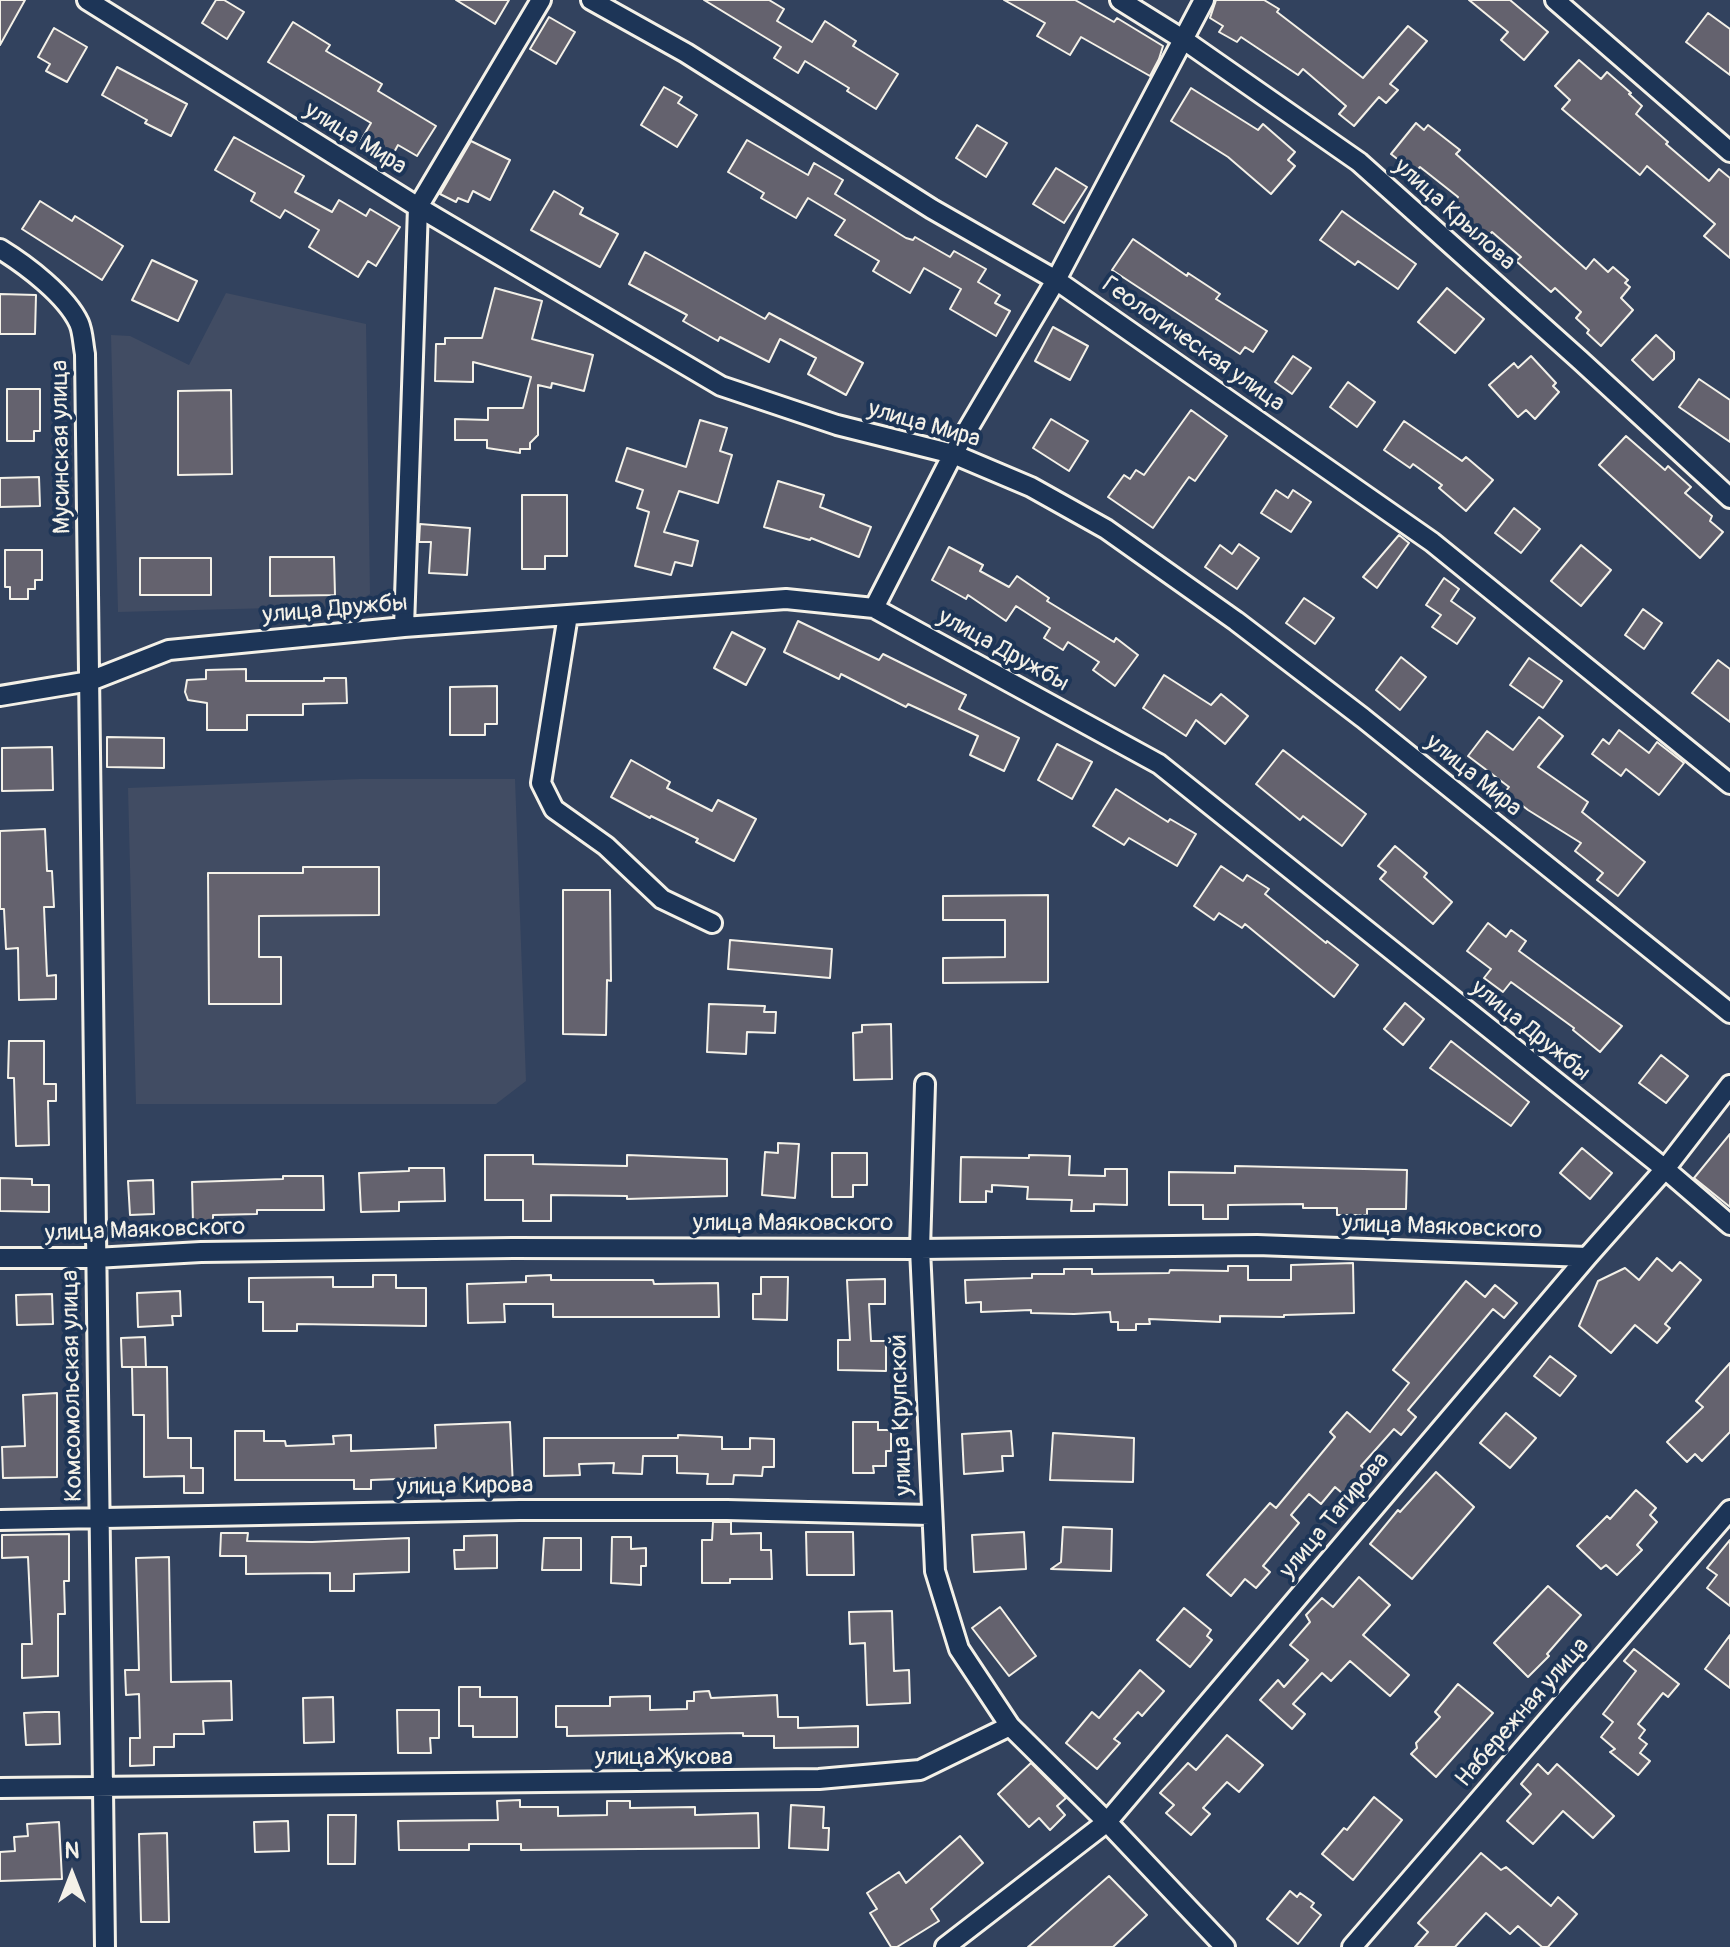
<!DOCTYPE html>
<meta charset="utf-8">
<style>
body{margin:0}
#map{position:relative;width:1730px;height:1947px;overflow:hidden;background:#32425e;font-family:Pangolin,sans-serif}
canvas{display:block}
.north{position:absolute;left:32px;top:1835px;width:80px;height:80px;-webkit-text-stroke:6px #1d3557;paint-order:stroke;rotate:0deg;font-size:22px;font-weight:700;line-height:32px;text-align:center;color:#f4f1e8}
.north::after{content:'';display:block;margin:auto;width:28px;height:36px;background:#f4f1e8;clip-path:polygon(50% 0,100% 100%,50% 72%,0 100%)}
</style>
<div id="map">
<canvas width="1730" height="1947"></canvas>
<div class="north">N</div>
</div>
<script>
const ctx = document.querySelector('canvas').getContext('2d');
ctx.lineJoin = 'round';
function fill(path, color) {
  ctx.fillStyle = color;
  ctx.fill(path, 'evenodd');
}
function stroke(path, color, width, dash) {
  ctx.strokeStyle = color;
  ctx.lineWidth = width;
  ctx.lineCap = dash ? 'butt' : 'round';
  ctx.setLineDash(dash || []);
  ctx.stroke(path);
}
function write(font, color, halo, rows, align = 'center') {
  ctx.font = font + ' Pangolin,sans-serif';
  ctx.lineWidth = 8;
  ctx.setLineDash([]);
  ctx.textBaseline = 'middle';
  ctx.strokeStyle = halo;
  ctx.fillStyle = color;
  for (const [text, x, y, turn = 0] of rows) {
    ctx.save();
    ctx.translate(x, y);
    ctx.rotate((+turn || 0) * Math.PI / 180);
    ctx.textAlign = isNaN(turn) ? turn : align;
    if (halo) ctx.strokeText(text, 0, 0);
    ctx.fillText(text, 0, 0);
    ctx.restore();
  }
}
fill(new Path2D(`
 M226 293 366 324 370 594 350 606 118 612 111 335 130 336 189 365Z
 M359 779H515L526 1081 496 1104H136L128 788Z`), '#414c63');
const building = new Path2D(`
 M0 0H25L0 45Z
 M216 0H224L244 12 227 39 202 23Z
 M456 0H509L495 24Z
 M704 0H769L784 9 777 21 812 42 825 21 856 41 853 46 898 74 876 109 847 91 849 88 805 61 798 73 774 58 781 47Z
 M1004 0H1075L1114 22 1117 18 1163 46 1159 59 1150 76 1081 37 1070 55 1037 36 1045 23Z
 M1216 0H1264L1279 9 1277 12 1363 78 1408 26 1427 41 1390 84 1398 90 1386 103 1379 97 1354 126 1339 114 1346 106 1303 69 1298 75 1241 37 1237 42 1219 32 1223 26 1210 18Z
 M1469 0H1510L1548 32 1524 60 1501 40 1508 32Z
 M1708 13 1730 29V75L1686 42Z
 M549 17 575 32 556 64 530 49Z
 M293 22 330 45 326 51 382 84 378 91 436 126 417 156 398 145 390 160 360 142 371 123 268 62Z
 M54 28 87 47 67 82 46 71 50 64 38 57Z
 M1579 60 1601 79 1607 72 1631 93 1629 94 1642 106 1636 114 1668 142 1666 144 1709 181 1719 169 1730 178V258L1704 236 1715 224 1647 166 1640 175 1562 109 1570 100 1555 86Z
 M117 67 187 104 171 136 145 123 147 120 102 95Z
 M664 87 682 97 678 103 697 115 677 147 641 125Z
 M1191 88 1258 130 1263 124 1295 152 1288 160 1295 166 1271 194 1228 157 1171 121Z
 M1416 123 1424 130 1428 125 1460 150 1456 154 1586 269 1594 259 1608 272 1613 267 1628 280 1625 283 1630 287 1621 298 1633 310 1601 346 1587 333 1589 330 1576 318 1581 312 1555 288 1551 292 1516 261 1521 257 1492 232 1486 238 1461 216 1465 212 1454 201 1458 197 1420 167 1415 173 1391 154Z
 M977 125 1007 143 986 177 956 158Z
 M234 137 304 176 295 192 332 212 339 200 366 216 370 209 400 227 376 266 368 261 358 277 309 247 319 230 285 210 280 218 251 201 255 193 215 170Z
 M747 140 808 175 814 163 843 180 835 194 906 238 913 240 915 237 950 257 954 251 986 269 978 282 1000 295 995 303 1010 311 996 336 950 309 961 289 924 268 910 293 873 271 879 261 835 235 845 220 808 198 796 218 761 198 764 193 728 172Z
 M471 141 510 160 490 200 473 191 468 202 458 198 456 202 440 194Z
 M1056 168 1087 187 1064 223 1033 204Z
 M554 191 583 208 580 214 618 234 600 267 531 230Z
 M40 201 72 221 75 216 123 246 102 280 22 229Z
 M1342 211 1416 264 1398 289 1358 261 1355 265 1320 240Z
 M1133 239 1187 276 1188 273 1220 294 1216 299 1267 331 1253 352 1245 347 1240 354 1112 270Z
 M645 252 765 319 769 313 863 363 846 395 808 374 816 358 780 339 769 362 720 337 718 341 683 321 687 315 629 284Z
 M152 260 197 281 178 321 132 300Z
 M495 288 542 301 532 339 593 355 584 391 552 383 551 388 538 385V435L530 443V449H520V453L487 448V440H455V419L488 420V408H523L531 377 473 362V382L435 381 436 344H445V338H482Z
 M1447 288 1484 319 1455 353 1418 322Z
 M0 294 36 295 35 334H0Z
 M1053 327 1088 346 1070 380 1035 361Z
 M1656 335 1674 352V359L1653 380 1632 360Z
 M1293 356 1311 368 1292 394 1275 382Z
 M1531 356 1556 383 1553 386 1559 392 1535 419 1526 410 1518 417 1489 385 1514 363 1518 368Z
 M1699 379 1730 400V442L1679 407Z
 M1348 382 1375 402 1357 427 1330 407Z
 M7 389H40V431H34V441H7Z
 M231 390 232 474 178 475V391Z
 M1191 410 1227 436 1195 481 1189 477 1153 528 1108 497 1124 475 1130 479 1136 470 1144 475Z
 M1051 419 1088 441 1069 471 1033 448Z
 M700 420 727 428 720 451 732 455 718 503 679 491 664 532 698 541 692 566 675 562 671 575 635 566 649 512 637 508 643 490 616 481 627 448 686 467Z
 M1404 421 1462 461 1466 457 1493 480 1466 511 1439 488 1442 485 1413 464 1410 468 1384 450Z
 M1626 436 1665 470 1668 466 1691 487 1685 493 1712 516 1710 521 1723 532 1700 558 1599 465Z
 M39 477 40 506 0 507V478Z
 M778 481 824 495 820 507 871 527 859 557 811 538 810 540 764 527Z
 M1276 490 1288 498 1293 490 1311 502 1291 532 1261 513Z
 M522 495H567V556H545V569H522Z
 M1514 508 1540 529 1521 553 1495 533Z
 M420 524 470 528 467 575 429 573 431 542H419Z
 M1399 535 1409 543 1377 588 1363 577Z
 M1239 544 1259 558 1237 589 1205 567 1220 545 1232 554Z
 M1581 545 1611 570 1581 606 1551 581Z
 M949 547 983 565 980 571 1009 587 1017 576 1049 598 1047 601 1114 642 1116 638 1138 655 1115 686 1093 670 1099 662 1068 642 1063 650 1044 638 1050 628 1016 606 1006 621 968 595 966 599 932 580Z
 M5 550H42V580H35V589H28V599H10V587H5Z
 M270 557H334L335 595 270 596Z
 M140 558H211V595H140Z
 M1444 578 1459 589 1451 601 1475 618 1457 644 1432 627 1441 615 1426 605Z
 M1304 598 1334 618 1315 644 1286 623Z
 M1643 609 1662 623 1644 649 1625 635Z
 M798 621 879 660 883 654 966 695 959 709 1019 738 1004 771 970 755 978 736 908 704 906 707 841 674 839 679 784 652Z
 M732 632 765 649 746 685 714 668Z
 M1401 657 1426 677 1400 710 1376 690Z
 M1529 658 1562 681 1543 708 1510 685Z
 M1718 660 1730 669V722L1692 693Z
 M246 669V681H324V678H346L347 703 303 704V715H247V730H207V703L188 700 185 692 187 680 206 679V670Z
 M1164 675 1211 705 1221 694 1248 716 1225 744 1196 720 1186 736 1143 708Z
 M497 686V724H485V735H450V687Z
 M1539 717 1563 736 1538 767 1588 802 1582 812 1645 862 1618 896 1597 880 1603 873 1575 851 1581 843 1528 810 1505 792 1509 787 1468 756 1487 731 1513 750Z
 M1619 730 1649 753 1657 742 1684 763 1659 795 1626 769 1621 776 1592 754 1603 739 1609 744Z
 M107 737 164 738V768L107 767Z
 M1057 744 1092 762 1072 799 1038 780Z
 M52 747 53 790 2 791V748Z
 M1283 750 1366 814 1342 846 1303 816 1300 820 1256 784Z
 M631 760 670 782 667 788 712 811 718 800 756 819 734 861 696 842 698 839 651 816 650 818 611 797Z
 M1116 789 1168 822 1170 819 1196 834 1177 866 1129 838 1124 845 1093 826Z
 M45 829 47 871H52L54 907H44L47 976 56 975V999L19 1000 18 948 6 949 4 909H0V831Z
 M1395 846 1427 873 1424 877 1452 902 1433 924 1380 879 1386 872 1378 866Z
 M1221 866 1243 881 1247 875 1269 889 1265 894 1326 943 1327 941 1358 965 1334 997 1245 924 1242 928 1219 913 1214 920 1194 906Z
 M303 867H379V915L259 916V957H281V1004H209L208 873H303Z
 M563 890H610L611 981 607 980 606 1035 563 1034Z
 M1048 895V982L943 983V958L1005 957V920H943V896Z
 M1488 923 1506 937 1511 930 1526 941 1519 951 1622 1026 1600 1052 1573 1030 1574 1028 1511 982 1503 992 1484 978 1491 969 1467 951Z
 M730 940 832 949 830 978 728 969Z
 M1405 1003 1424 1019 1403 1045 1384 1029Z
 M709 1004 765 1006 764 1012H776L775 1033 747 1032 746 1054 707 1052Z
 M891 1024 892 1079 854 1080 853 1033 862 1032V1025Z
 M9 1041H44V1084H56V1101H48L49 1145 16 1146 14 1078H8Z
 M1451 1041 1529 1102 1511 1126 1430 1068Z
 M1661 1055 1688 1076 1666 1103 1639 1083Z
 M1730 1134V1207L1694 1178Z
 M778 1143 799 1144 795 1198 762 1195 765 1152 778 1153Z
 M1582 1148 1612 1173 1590 1199 1560 1173Z
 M832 1153H867V1185H853V1197H832Z
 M485 1155H533V1164L627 1166V1155L727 1159V1196L627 1199V1196L551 1195V1221H523V1200H485Z
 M1029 1155 1070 1156 1069 1175 1105 1176V1169H1127V1205L1094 1204V1211H1071L1072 1200 1027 1199 1028 1187 992 1185V1192L986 1191V1202H960L961 1157 1029 1158Z
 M1235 1166 1407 1170 1406 1209H1367V1215H1337V1208H1303V1204L1228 1205V1219H1203V1205H1169V1172L1235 1173Z
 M409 1168H444L445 1201 399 1202V1211L361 1212 359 1173 409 1171Z
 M283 1176H323L324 1210H257V1214L213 1215V1223L193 1224 192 1182 283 1179Z
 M0 1178 32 1179V1185H49V1212L0 1211Z
 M153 1180 154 1214 130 1215 128 1181Z
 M1657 1258 1672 1271 1680 1262 1701 1280 1665 1324 1670 1328 1657 1343 1635 1325 1611 1353 1579 1326 1598 1281 1625 1268 1639 1280Z
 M1353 1263 1354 1313 1284 1315V1317L1220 1316V1322L1149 1319 1150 1324H1136V1330H1118V1322H1111L1110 1312 1074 1314 1031 1313V1310L981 1312V1302L966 1303 965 1280 1032 1278V1274H1064V1269H1092V1274L1169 1273 1170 1270 1228 1271V1266H1248V1280H1291V1265Z
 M373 1275H396V1288H426V1326L297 1324V1331H263V1302H249V1278L333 1277V1287H373Z
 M551 1275V1280H653L654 1284 718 1283 719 1317H553V1304H504L505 1322 468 1323 467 1284 526 1282V1276Z
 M761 1277H788L787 1320 753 1319V1294H761Z
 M885 1279V1304H869L871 1341H886V1371L838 1370V1340H850L847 1280Z
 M1466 1281 1485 1297 1495 1285 1517 1303 1504 1318 1493 1309 1408 1410 1416 1417 1401 1435 1394 1429 1361 1466 1370 1473 1349 1499 1335 1487 1321 1504 1309 1494 1291 1515 1299 1523 1263 1566 1270 1572 1256 1588 1245 1579 1231 1596 1207 1575 1270 1503 1276 1508 1335 1437 1330 1432 1347 1412 1370 1432 1409 1383 1393 1370Z
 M180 1291 181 1316H172L173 1325 138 1327 137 1293Z
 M52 1294 53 1324 17 1325 16 1295Z
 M145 1337 146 1367H122L121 1338Z
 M1550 1356 1576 1376 1560 1396 1534 1376Z
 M1730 1363V1432L1702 1461 1695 1454 1687 1462 1667 1442 1703 1407 1696 1401Z
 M132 1367H167L168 1438H191V1468H203V1493H184V1476L144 1477V1415H133Z
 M57 1393V1477L3 1478 2 1447 25 1446 23 1395Z
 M1506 1413 1536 1438 1510 1468 1480 1443Z
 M510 1422 513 1487 426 1490 425 1478 371 1480V1489H354V1480H235V1431H264V1441H285L286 1446 334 1444 333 1436 351 1435V1451L436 1448 435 1425Z
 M853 1422H878V1430H891V1451H886V1466H873L874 1473H853Z
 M1011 1431 1013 1456H1002L1003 1471 964 1474 962 1434Z
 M1053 1433 1134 1438 1133 1482 1050 1480Z
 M678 1435 722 1437V1449H750V1438L774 1439V1467H763L762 1476 734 1475 733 1484H707L708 1474 677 1473V1456H643L642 1474 613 1473 614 1463 579 1464 580 1475 544 1476V1438H678Z
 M1436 1472 1474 1507 1412 1579 1370 1544 1398 1510 1400 1512Z
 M1636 1490 1656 1508 1650 1515 1657 1522 1637 1545 1642 1550 1617 1575 1606 1565 1601 1569 1577 1546 1607 1516 1610 1519Z
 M713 1522H731V1534L761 1533V1550H771L772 1579H730V1583H702V1540H712Z
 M1063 1527 1112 1529 1111 1571 1051 1569 1061 1562Z
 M806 1532H853L854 1575H807Z
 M1024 1532 1026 1569 974 1572 972 1535Z
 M221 1533H248L247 1541 312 1542 409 1538V1572L354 1574V1591H330V1573L246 1574V1556H220Z
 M69 1534V1581H64L65 1614H58V1676L22 1678V1644H32L28 1557 2 1558V1535Z
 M497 1535V1568L455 1569 454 1550H464V1536Z
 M612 1537H631V1549L646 1548V1566H641V1585L611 1583Z
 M544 1538H581V1570H542Z
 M1730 1540V1606L1707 1588 1717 1575 1707 1568Z
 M169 1557 171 1682 231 1681 232 1720 203 1721 204 1734H174V1747H154V1765L130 1766V1738H140L139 1694 126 1695 125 1670H139L136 1558Z
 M1359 1577 1390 1605 1363 1635 1409 1675 1390 1696 1350 1661 1331 1681 1322 1673 1293 1704 1305 1714 1292 1729 1260 1700 1278 1680 1284 1687 1308 1660 1290 1645 1310 1622 1306 1615 1322 1598 1333 1607Z
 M1548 1586 1581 1615 1547 1654 1549 1656 1528 1677 1494 1643Z
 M1000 1607 1036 1656 1009 1676 972 1628Z
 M1184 1608 1211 1630 1207 1636 1212 1640 1190 1667 1157 1640Z
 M892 1611 894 1671 909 1670 910 1703 867 1705 865 1643 850 1644 849 1612Z
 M1730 1635V1688L1705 1669Z
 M1634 1649 1679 1684 1668 1697 1663 1693 1638 1724 1645 1730 1639 1738 1647 1744 1640 1753 1650 1761 1638 1775 1610 1752 1615 1749 1601 1737 1613 1722 1603 1714 1636 1671 1624 1661Z
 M1140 1670 1164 1691 1142 1716 1138 1712 1114 1739 1120 1743 1097 1769 1066 1743 1092 1712 1099 1718Z
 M1458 1684 1493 1713 1436 1777 1411 1754 1417 1748 1416 1743 1440 1717 1435 1712Z
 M459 1687H480V1697H517V1737H473V1726H459Z
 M709 1691 711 1698 777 1695 778 1717H798V1728L858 1726V1747L774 1748V1736H743V1733L567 1736V1727H556V1706H610V1697L650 1696V1710L687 1709V1701H694V1692Z
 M333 1697 334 1742 304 1743 303 1698Z
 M397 1710H439V1738H430L431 1753H398Z
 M45 1712H59L60 1744 26 1745 24 1713Z
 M1227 1735 1263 1765 1239 1792 1227 1782 1203 1808 1210 1814 1191 1835 1166 1813 1174 1805 1160 1793 1188 1763 1196 1770Z
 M1031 1763 1066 1798 1057 1806 1065 1815 1050 1830 1039 1818 1029 1827 998 1794Z
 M1538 1764 1548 1774 1557 1764 1614 1816 1593 1838 1563 1811 1533 1844 1507 1821 1531 1794 1521 1784Z
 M1374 1797 1402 1820 1353 1880 1322 1854 1344 1828 1347 1830Z
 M520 1800V1807H558V1816L607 1815V1801H630V1808L695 1807V1815L758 1813 759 1848 521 1850V1844H469V1850H399L398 1821 498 1820 497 1801Z
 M791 1805 824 1807 823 1828H829L828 1850 789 1848Z
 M328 1815H356L355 1864H328Z
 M288 1821 289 1851 255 1852 254 1822Z
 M59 1822 62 1879 0 1881V1852L15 1851 14 1837 28 1836 27 1824Z
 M167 1833 169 1922H141L139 1834Z
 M960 1836 983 1863 931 1909 939 1921 897 1947H891L870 1913 877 1909 867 1893 899 1872 906 1883Z
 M1481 1853 1501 1870 1506 1867 1551 1906 1558 1897 1577 1914 1548 1947H1542L1518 1926 1510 1934 1486 1913 1455 1947H1415L1428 1932 1418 1923Z
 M1109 1876 1147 1915 1113 1947H1028Z
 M1290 1891 1297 1897 1300 1893 1314 1903 1311 1907 1321 1915 1298 1944 1267 1919Z`);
fill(building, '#64626e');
stroke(building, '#f4f1e8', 2);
const minor = new Path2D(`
 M87 0 418 207 721 386 837 425 953 454 1031 487 1106 529 1236 621 1363 718 1730 1013
 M591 0 686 53 932 209 1056 280 1432 542 1730 784
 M1120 0 1184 40 1359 162 1580 360 1730 498
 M1555 0 1730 152
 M0 249C26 265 66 295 79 323 83 332 83 344 85 354L105 1947
 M874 608 953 454 1056 280 1204 0
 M568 615 541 783 554 809 606 846 662 899 712 923
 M404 627 418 207 541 0
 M0 696 90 681 169 650 404 627 786 599 874 608 1159 764 1665 1169 1730 1225
 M925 1084 920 1249 935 1571 959 1649 1010 1726
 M0 1258H95L201 1252 513 1248 920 1249 1257 1245 1587 1257
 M0 1520 520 1510H727L930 1515
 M0 1788 819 1779 920 1770 1010 1726 1107 1822 1225 1947
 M945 1947 1107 1822 1587 1257 1665 1169 1730 1085
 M1352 1947 1730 1510`);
stroke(minor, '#f4f1e8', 24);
stroke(minor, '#1d3557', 18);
write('24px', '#f4f1e8', '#1d3557', [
 ["улица Мира",355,139,32],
 ["улица Крылова",1454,215,42],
 ["Геологическая улица",1193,345,35],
 ["улица Мира",924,425,16],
 ["Мусинская улица",62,447,-91],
 ["улица Дружбы",335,610,-5],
 ["улица Дружбы",1003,651,29],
 ["улица Мира",1473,776,39],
 ["улица Дружбы",1530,1031,39],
 ["улица Маяковского",793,1224],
 ["улица Маяковского",1442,1228,2],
 ["улица Маяковского",145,1231,-2],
 ["Комсомольская улица",73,1386,-91],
 ["улица Крупской",902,1415,-92],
 ["улица Кирова",465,1487,-1],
 ["улица Тагирова",1335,1516,-50],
 ["Набережная улица",1523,1713,-49],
 ["улица Жукова",664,1758]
]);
</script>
